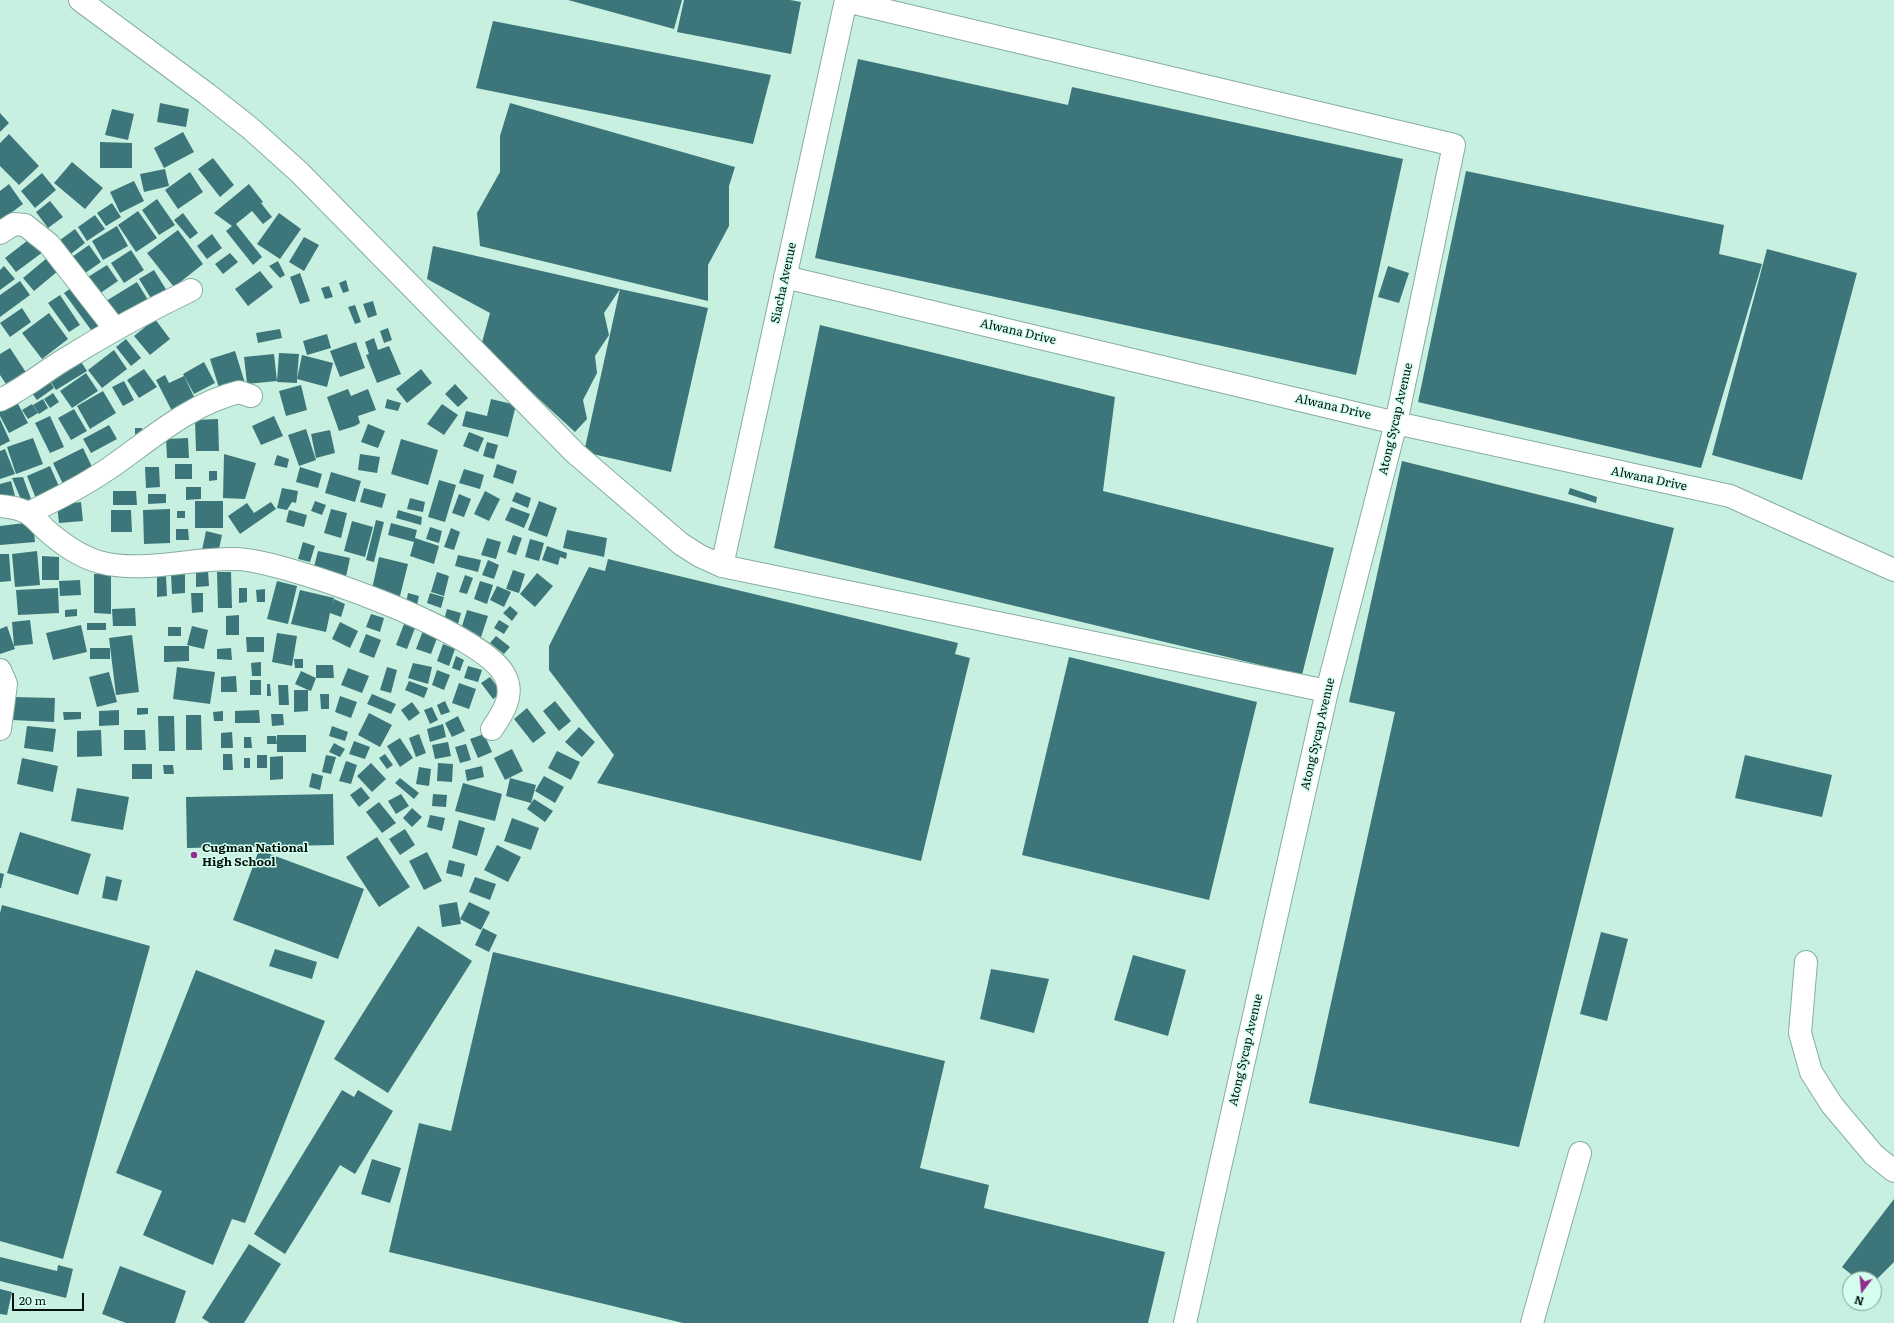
<!DOCTYPE html>
<style>
body{margin:0}
#map{position:relative;width:1894px;height:1323px;overflow:hidden;background:#c7f0e0;font-family:Literata,serif}
canvas{display:block}
.north{position:absolute;left:1842px;top:1271px;width:40px;height:40px;box-sizing:border-box;background:#d4feed;border:1px solid #81a094;border-radius:50%;rotate:196deg;font-size:11px;font-weight:700;line-height:16px;text-align:center;color:#05130e}
.north::after{content:'';display:block;margin:auto;width:14px;height:18px;background:#932d92;clip-path:polygon(50% 0,100% 100%,50% 72%,0 100%)}
.scale{position:absolute;left:12px;top:1293px;width:72px;height:18px;box-sizing:border-box;border:2px solid #05130e;border-top:0;padding-left:5px;font-size:12px;line-height:14px;white-space:nowrap;color:#05130e;-webkit-text-stroke:3px #d4feed;paint-order:stroke}
</style>
<div id="map">
<canvas width="1894" height="1323"></canvas>
<div class="north">N</div>
<div class="scale">20 m</div>
</div>
<script>
const ctx = document.querySelector('canvas').getContext('2d');
ctx.lineJoin = 'round';
function fill(path, color) {
  ctx.fillStyle = color;
  ctx.fill(path, 'evenodd');
}
function stroke(path, color, width, dash) {
  ctx.strokeStyle = color;
  ctx.lineWidth = width;
  ctx.lineCap = dash ? 'butt' : 'round';
  ctx.setLineDash(dash || []);
  ctx.stroke(path);
}
function write(font, color, halo, rows, align = 'center') {
  ctx.font = font + ' Literata,serif';
  ctx.lineWidth = 3;
  ctx.setLineDash([]);
  ctx.textBaseline = 'middle';
  ctx.strokeStyle = halo;
  ctx.fillStyle = color;
  for (const [text, x, y, turn = 0] of rows) {
    ctx.save();
    ctx.translate(x, y);
    ctx.rotate((+turn || 0) * Math.PI / 180);
    ctx.textAlign = isNaN(turn) ? turn : align;
    if (halo) ctx.strokeText(text, 0, 0);
    ctx.fillText(text, 0, 0);
    ctx.restore();
  }
}
fill(new Path2D(`
 M568 0H682L674 29Z
 M684 0H790L801 2 791 54 677 32Z
 M493 21 771 75 753 144 476 88Z
 M858 59 1068 105 1072 87 1403 159 1356 375 815 258Z
 M160 103 189 109 186 127 157 122Z
 M510 103 735 167 729 186V226L708 265V301L480 246 477 213 500 172V136Z
 M112 109 134 114 128 140 105 135Z
 M0 113 9 123 0 132Z
 M183 132 194 152 164 168 154 148Z
 M9 134 39 166 19 185 0 166V143Z
 M100 142 132 143V168H100Z
 M213 158 234 185 220 197 198 169Z
 M72 162 103 188 85 209 54 183Z
 M165 169 169 186 144 192 140 174Z
 M1466 171 1724 225 1719 254 1762 264 1701 468 1418 402Z
 M190 172 203 192 178 209 165 190Z
 M42 173 56 190 35 208 21 191Z
 M134 181 144 201 120 213 110 192Z
 M9 184 23 204 0 221V191Z
 M249 184 263 202 261 203 272 217 263 224 252 211 236 224 262 257 253 265 226 231 232 226 214 213Z
 M157 199 175 225 159 235 142 210Z
 M50 201 63 217 48 228 36 212Z
 M112 203 121 217 106 226 97 213Z
 M138 211 157 238 136 252 118 225Z
 M183 213 198 233 190 239 174 220Z
 M279 213 301 229 280 259 257 244Z
 M95 215 105 229 87 241 78 227Z
 M117 226 128 246 103 260 92 241Z
 M75 229 85 243 67 257 56 243Z
 M178 230 203 264 174 287 147 253Z
 M212 234 222 248 207 259 197 246Z
 M32 237 43 252 16 272 5 258Z
 M304 237 319 245 304 271 289 262Z
 M89 245 101 262 81 276 69 259Z
 M433 246 620 289 604 313 609 335 595 356 597 373 583 400 587 419 575 432 481 346 490 313 427 279Z
 M1767 249 1857 273 1802 480 1712 455Z
 M131 250 144 270 124 283 111 263Z
 M230 253 238 262 223 274 215 264Z
 M47 258 58 271 34 291 23 278Z
 M278 261 285 275 280 278 269 266Z
 M107 265 118 281 99 294 88 277Z
 M4 266 15 279 0 290V270Z
 M1388 266 1409 273 1399 303 1378 297Z
 M154 270 167 291 152 300 139 279Z
 M260 271 273 287 248 306 235 289Z
 M300 273 310 301 300 304 290 277Z
 M346 280 349 291 343 293 339 283Z
 M20 281 30 295 0 317V295Z
 M137 282 148 300 118 319 106 301Z
 M77 284 107 325 94 334 64 293Z
 M329 286 333 297 325 299 321 288Z
 M620 289 708 308 671 472 584 452Z
 M60 295 80 325 69 332 48 303Z
 M373 301 377 315 368 318 363 304Z
 M355 305 361 322 355 324 348 307Z
 M22 308 31 322 10 337 0 323Z
 M49 313 68 339 42 359 22 333Z
 M155 319 170 339 150 355 134 336Z
 M820 325 1115 397 1103 491 1334 548 1302 675 774 548Z
 M388 328 392 340 384 343 380 331Z
 M280 329 282 338 258 343 256 333Z
 M327 334 331 348 307 355 303 341Z
 M374 338 378 350 389 346 401 374 377 383 366 355 369 354 365 342Z
 M126 339 141 358 131 366 116 347Z
 M356 342 365 368 340 377 330 351Z
 M10 348 27 374 8 387 0 375V354Z
 M114 350 127 369 102 388 88 370Z
 M235 351 245 383 220 391 210 359Z
 M279 353 299 354 297 379 302 355 333 363 327 387 297 379V383L277 382Z
 M274 354 277 381 247 384 244 357Z
 M78 357 87 371 56 390 47 376Z
 M204 362 215 383 194 394 183 374Z
 M144 369 157 387 139 398 127 380Z
 M421 369 432 383 407 403 396 389Z
 M86 373 98 391 72 408 60 391Z
 M165 375 169 383 184 376 197 403 174 415 156 380Z
 M49 380 54 388 37 400 31 392Z
 M124 381 134 400 123 406 112 387Z
 M455 384 468 398 458 407 445 394Z
 M301 385 307 410 286 416 279 391Z
 M348 389 351 396 368 389 376 410 358 416 360 423 355 426 339 431 327 397Z
 M103 391 116 413 90 429 77 406Z
 M53 393 59 402 50 408 44 399Z
 M15 398 28 423 9 433 0 416V406Z
 M43 399 48 408 39 414 33 405Z
 M387 399 401 403 398 411 385 408Z
 M491 399 516 405 508 437 462 426 466 411 487 416Z
 M32 404 38 413 28 419 22 410Z
 M442 404 458 415 444 435 427 424Z
 M74 409 87 431 71 440 58 418Z
 M50 416 64 447 50 453 35 423Z
 M274 416 283 436 261 445 252 426Z
 M0 419 10 441 0 446Z
 M218 419 219 451H196L195 420Z
 M368 424 385 431 378 448 361 442Z
 M109 425 117 439 91 453 83 439Z
 M135 428H142L143 435H135Z
 M306 429 316 460 299 466 288 435Z
 M330 430 335 453 316 458 311 434Z
 M469 432 484 438 478 452 463 446Z
 M33 438 43 464 16 474 7 447Z
 M188 438 189 458H167L166 439Z
 M401 439 438 450 428 485 391 474Z
 M487 442 498 445 494 459 483 456Z
 M83 448 93 469 63 484 53 463Z
 M5 449 15 474 0 479V451Z
 M224 454 256 463 245 499 223 498Z
 M360 454 380 457 377 473 358 470Z
 M277 455 289 459 287 468 274 465Z
 M1402 461 1674 528 1519 1147 1309 1103 1395 712 1349 702Z
 M175 464H192V479H175Z
 M497 464 517 471 513 484 493 477Z
 M50 466 61 491 37 501 27 476Z
 M145 467H159L160 487 146 488Z
 M300 467 322 474 318 488 296 482Z
 M464 469 484 475 480 489 459 483Z
 M209 471H217V480L209 481Z
 M331 472 361 481 355 502 325 493Z
 M23 477 31 499 22 502 12 478Z
 M439 480 456 485 445 522 428 517Z
 M11 481 15 496 0 500V484Z
 M186 487H201V499L186 500Z
 M282 488 298 491 296 503 292 502 287 510 277 508Z
 M364 488 386 494 382 508 360 502Z
 M1570 488 1597 497 1596 503 1568 494Z
 M113 491H136L137 505H113Z
 M485 491 500 499 489 521 474 514Z
 M516 492 531 498 528 508 512 501Z
 M148 494H166V503L148 504Z
 M459 494 471 499 464 517 452 513Z
 M410 498 425 502 423 512 407 509Z
 M195 501H223V528H195Z
 M315 501 326 505 322 515 311 511Z
 M539 501 557 508 547 537 528 530Z
 M81 502 83 521 59 523 57 505Z
 M271 502 276 509 240 534 228 516 247 503 254 513Z
 M511 507 530 514 524 528 505 520Z
 M170 509V543L144 544 143 510Z
 M331 509 347 513 341 538 324 533Z
 M111 510H131L132 532H111Z
 M289 510 307 515 304 527 286 522Z
 M398 510 422 517 421 525 396 518Z
 M177 511H185V518H177Z
 M376 520 384 522 374 562 366 560Z
 M352 521 373 527 365 557 344 551Z
 M33 522 35 542 0 545V526Z
 M391 523 417 530 415 538 439 546 434 564 410 556 414 542 388 535Z
 M430 527 442 531 439 543 426 539Z
 M451 528 460 532 454 550 444 547Z
 M176 529H188L189 540H176Z
 M567 530 607 538 604 557 563 548Z
 M206 531 222 535 217 558 201 555Z
 M513 535 522 538 516 555 507 552Z
 M487 538 501 542 496 559 481 555Z
 M530 539 544 543 539 561 525 557Z
 M303 542 315 546 310 562 298 559Z
 M547 546 567 553 566 559 560 557 558 565 542 560Z
 M37 551 40 585 15 587 12 554Z
 M318 551 350 558 344 586 311 579Z
 M0 554H9L11 581 0 582Z
 M458 555 481 560 478 572 455 566Z
 M42 556 59 557V580H42Z
 M379 557 408 564 400 596 372 589Z
 M608 559 958 643 955 654 970 658 921 861 597 783 614 755 549 670V646L589 567 605 571Z
 M488 560 499 565 494 579 482 575Z
 M513 570 525 574 519 593 506 589Z
 M196 571H208L209 586 196 587Z
 M217 572H231L232 608H218Z
 M437 572 449 576 444 596 431 592Z
 M537 573 553 586 535 607 520 594Z
 M94 574H111V614L94 613Z
 M171 574H185V593L172 594Z
 M465 575 473 578 467 594 459 592Z
 M166 576 167 596 157 597V577Z
 M80 580 81 595 60 596 59 581Z
 M277 581 297 586 288 624 267 619Z
 M480 581 493 585 487 604 474 599Z
 M497 586 511 592 504 607 490 600Z
 M58 588 59 613 18 615 16 590Z
 M239 588H247V602L239 603Z
 M265 589V602H257L256 590Z
 M300 590 334 598 332 605 334 599 345 604 341 617 330 613 326 632 291 624Z
 M191 593H203V612L192 613Z
 M408 593 419 596 417 605 406 603Z
 M430 593 444 597 441 608 427 603Z
 M510 606 518 613 512 621 503 613Z
 M135 608 136 626H113L112 609Z
 M77 609V616L65 617V610Z
 M447 609 461 613 458 624 444 620Z
 M467 610 488 616 479 643 459 636Z
 M371 614 384 618 380 632 366 627Z
 M239 615V635H226V616Z
 M30 620 33 644 14 646 12 622Z
 M499 620 509 626 504 634 494 628Z
 M340 622 358 631 350 648 332 639Z
 M87 623H106V630H87Z
 M404 624 415 628 407 649 396 645Z
 M81 625 87 652 53 660 46 633Z
 M7 626 15 649 0 654V629Z
 M192 626 208 630 204 649 187 645Z
 M168 627H181V636H168Z
 M424 628 439 633 431 654 416 649Z
 M277 633 297 636 292 666 272 662Z
 M366 634 381 640 374 658 359 652Z
 M132 635 139 692 116 695 109 638Z
 M496 636 510 647 504 654 490 643Z
 M246 637H264V652H247Z
 M443 644 455 649 449 666 437 661Z
 M164 646H189V661L164 662Z
 M90 648H110V659H90Z
 M231 648 232 660 217 659V649Z
 M456 656 464 660 460 671 452 668Z
 M1069 657 1257 702 1209 900 1022 855Z
 M294 659H303V668H295Z
 M261 662V676H252L251 663Z
 M413 663 432 667 428 684 408 678Z
 M316 665H333L334 678H316Z
 M468 666 482 670 478 682 464 678Z
 M177 667 215 672 210 704 173 699Z
 M387 667 397 670 391 693 380 690Z
 M348 668 369 676 362 693 341 685Z
 M437 670 450 675 444 690 432 685Z
 M301 671 316 678 311 691 308 690V711L294 712V690H308L295 684Z
 M109 672 117 702 97 707 89 677Z
 M236 676 237 692H221V677Z
 M490 677 502 693 493 699 481 683Z
 M250 680H261V695H250Z
 M409 681 428 688 424 698 405 690Z
 M459 683 476 689 469 709 452 703Z
 M267 684H270L271 696H267Z
 M278 685H288L289 705H279Z
 M320 694H329V709H321Z
 M372 694 396 704 391 714 367 704Z
 M340 696 357 702 351 718 335 712Z
 M13 697 55 698 54 722 12 720Z
 M445 701 450 712 441 715 437 705Z
 M555 701 571 721 559 731 543 711Z
 M412 702 420 713 409 721 401 710Z
 M432 707 438 720 430 724 424 710Z
 M137 708H148V714L137 715Z
 M527 708 546 733 533 743 514 719Z
 M119 710V725L99 726V711Z
 M259 710 260 723H235V711Z
 M223 711V721H214L213 712Z
 M63 712H81V719L64 720Z
 M369 713 392 725 380 747 358 735Z
 M271 714H283L284 725 272 726Z
 M186 715H201L202 750H186Z
 M158 716H174L175 751H159Z
 M458 716 465 731 452 737 445 723Z
 M443 724 446 737 430 742 427 729Z
 M27 726 56 729 53 752 24 748Z
 M332 726 348 732 345 741 329 736Z
 M579 727 595 742 582 757 565 742Z
 M101 730 102 756 77 757V731Z
 M124 730H145L146 750H124Z
 M232 732 233 748H221V733Z
 M419 734 426 753 416 757 409 738Z
 M484 734 492 752 478 758 470 739Z
 M277 735H306V752H277Z
 M267 736H276L277 744H267Z
 M244 737H251L252 748H244Z
 M400 738 413 758 400 767 387 746Z
 M354 741 370 747 365 759 349 754Z
 M448 742 451 756 435 759 432 745Z
 M334 743 345 749 340 757 329 752Z
 M466 744 471 760 460 763 455 747Z
 M512 749 523 771 505 780 494 758Z
 M557 751 580 762 571 780 548 768Z
 M223 754H232L233 770H223Z
 M385 754 393 765 387 769 379 758Z
 M257 755H267V768H257Z
 M326 755 336 757 331 774 322 772Z
 M1745 755 1832 775 1822 817 1735 798Z
 M283 756V779L270 780V757Z
 M22 758 58 766 53 792 17 784Z
 M244 758H250V768H244Z
 M346 761 357 765 351 784 339 781Z
 M371 763 386 779 372 792 357 776Z
 M438 763 453 764 452 782 437 781Z
 M132 764H152V779H132Z
 M163 765H173L174 774H164Z
 M482 766 484 777 467 781 465 770Z
 M419 767 431 769 429 786 416 784Z
 M312 773 323 776 320 790 309 787Z
 M544 776 564 787 555 803 535 791Z
 M400 778 419 793 414 799 395 783Z
 M510 778 536 785 531 803 506 796Z
 M463 783 502 794 495 821 455 811Z
 M361 787 370 798 359 807 350 795Z
 M77 788 129 797 123 830 71 821Z
 M333 794 334 845 187 848 186 797Z
 M401 794 409 806 396 814 388 801Z
 M433 794 447 795 446 807 432 806Z
 M534 799 553 811 545 822 527 809Z
 M379 802 396 823 382 833 366 812Z
 M412 808 422 817 412 827 403 818Z
 M430 815 445 818 442 831 427 827Z
 M512 818 539 828 531 850 504 841Z
 M459 820 485 828 477 856 452 848Z
 M405 829 415 845 400 855 389 839Z
 M20 832 91 854 78 895 7 873Z
 M377 837 410 887 379 907 346 857Z
 M497 845 521 857 508 882 484 870Z
 M259 850 364 889 338 959 233 920Z
 M427 852 442 881 424 890 409 861Z
 M449 860 465 864 462 877 446 873Z
 M0 873 4 874 1 888H0Z
 M106 876 122 880 117 901 102 898Z
 M475 877 496 884 490 900 469 892Z
 M457 902 461 924 442 927 439 905Z
 M469 902 490 912 481 930 460 919Z
 M2 905 150 946 63 1259 0 1241V913Z
 M418 926 472 961 388 1093 334 1059Z
 M483 928 497 935 489 952 475 945Z
 M1601 932 1628 939 1607 1021 1580 1014Z
 M275 949 317 962 312 979 269 966Z
 M493 952 945 1061 920 1168 989 1185 984 1208 1165 1252 1148 1323H683L389 1252 419 1123 451 1131Z
 M1133 955 1186 970 1168 1036 1114 1020Z
 M991 969 1049 979 1034 1033 980 1019Z
 M196 970 325 1021 245 1223 232 1219 213 1265 143 1235 162 1191 116 1173Z
 M342 1090 354 1097 358 1090 393 1111 355 1174 340 1165 285 1254 254 1234Z
 M372 1159 401 1168 390 1203 361 1194Z
 M1894 1199V1262L1874 1282V1279H1857L1842 1267Z
 M249 1244 281 1264 244 1323H210L202 1318Z
 M0 1257 57 1271 58 1265 73 1269 66 1298 0 1281Z
 M120 1266 186 1291 175 1323H126L102 1314Z
 M0 1289 12 1292 7 1315 0 1314Z`), '#3d767a');
const minor = new Path2D(`
 M80 0 207 94 250 128 299 172 575 453 681 544 700 556 722 566 1327 691
 M846 1 1454 145 1396 423 1327 691 1185 1323
 M0 233 14 224 25 225 49 244 115 329
 M785 277 1396 423 1730 496 1894 570
 M0 400C22 390 41 374 62 361 104 335 147 311 191 290
 M0 506C10 507 21 508 29 514 35 518 40 524 45 529 61 543 78 556 99 562 144 574 192 557 237 559 286 561 485 632 505 676 515 695 503 713 492 729
 M29 513C57 499 85 485 111 467 151 439 190 404 239 392L251 396
 M722 566 846 0
 M0 670 6 684 0 729
 M1806 962 1800 1033 1811 1072 1832 1105 1874 1155 1894 1171
 M1532 1323 1580 1153`);
stroke(minor, '#87ae9f', 24);
stroke(minor, '#fff', 22);
for (const [x, y, r, color] of [
 [194,855,4,"#932d92"]
]) {
  const dot = new Path2D();
  dot.arc(x, y, r, 0, 2 * Math.PI);
  ctx.fillStyle = color;
  ctx.fill(dot);
  stroke(dot, '#d4feed', 1.5);
}
write('12px', '#05130e', '#d4feed', [
 ["Siacha Avenue",784,283,-78],
 ["Alwana Drive",1018,332,13],
 ["Alwana Drive",1333,407,13],
 ["Atong Sycap Avenue",1396,419,-77],
 ["Alwana Drive",1649,479,12],
 ["Atong Sycap Avenue",1318,734,-77],
 ["Atong Sycap Avenue",1246,1050,-77]
]);
write('bold 12px', '#05130e', '#d4feed', [
 ["Cugman National",202,848],
 ["High School",202,862]
], 'left');
</script>
